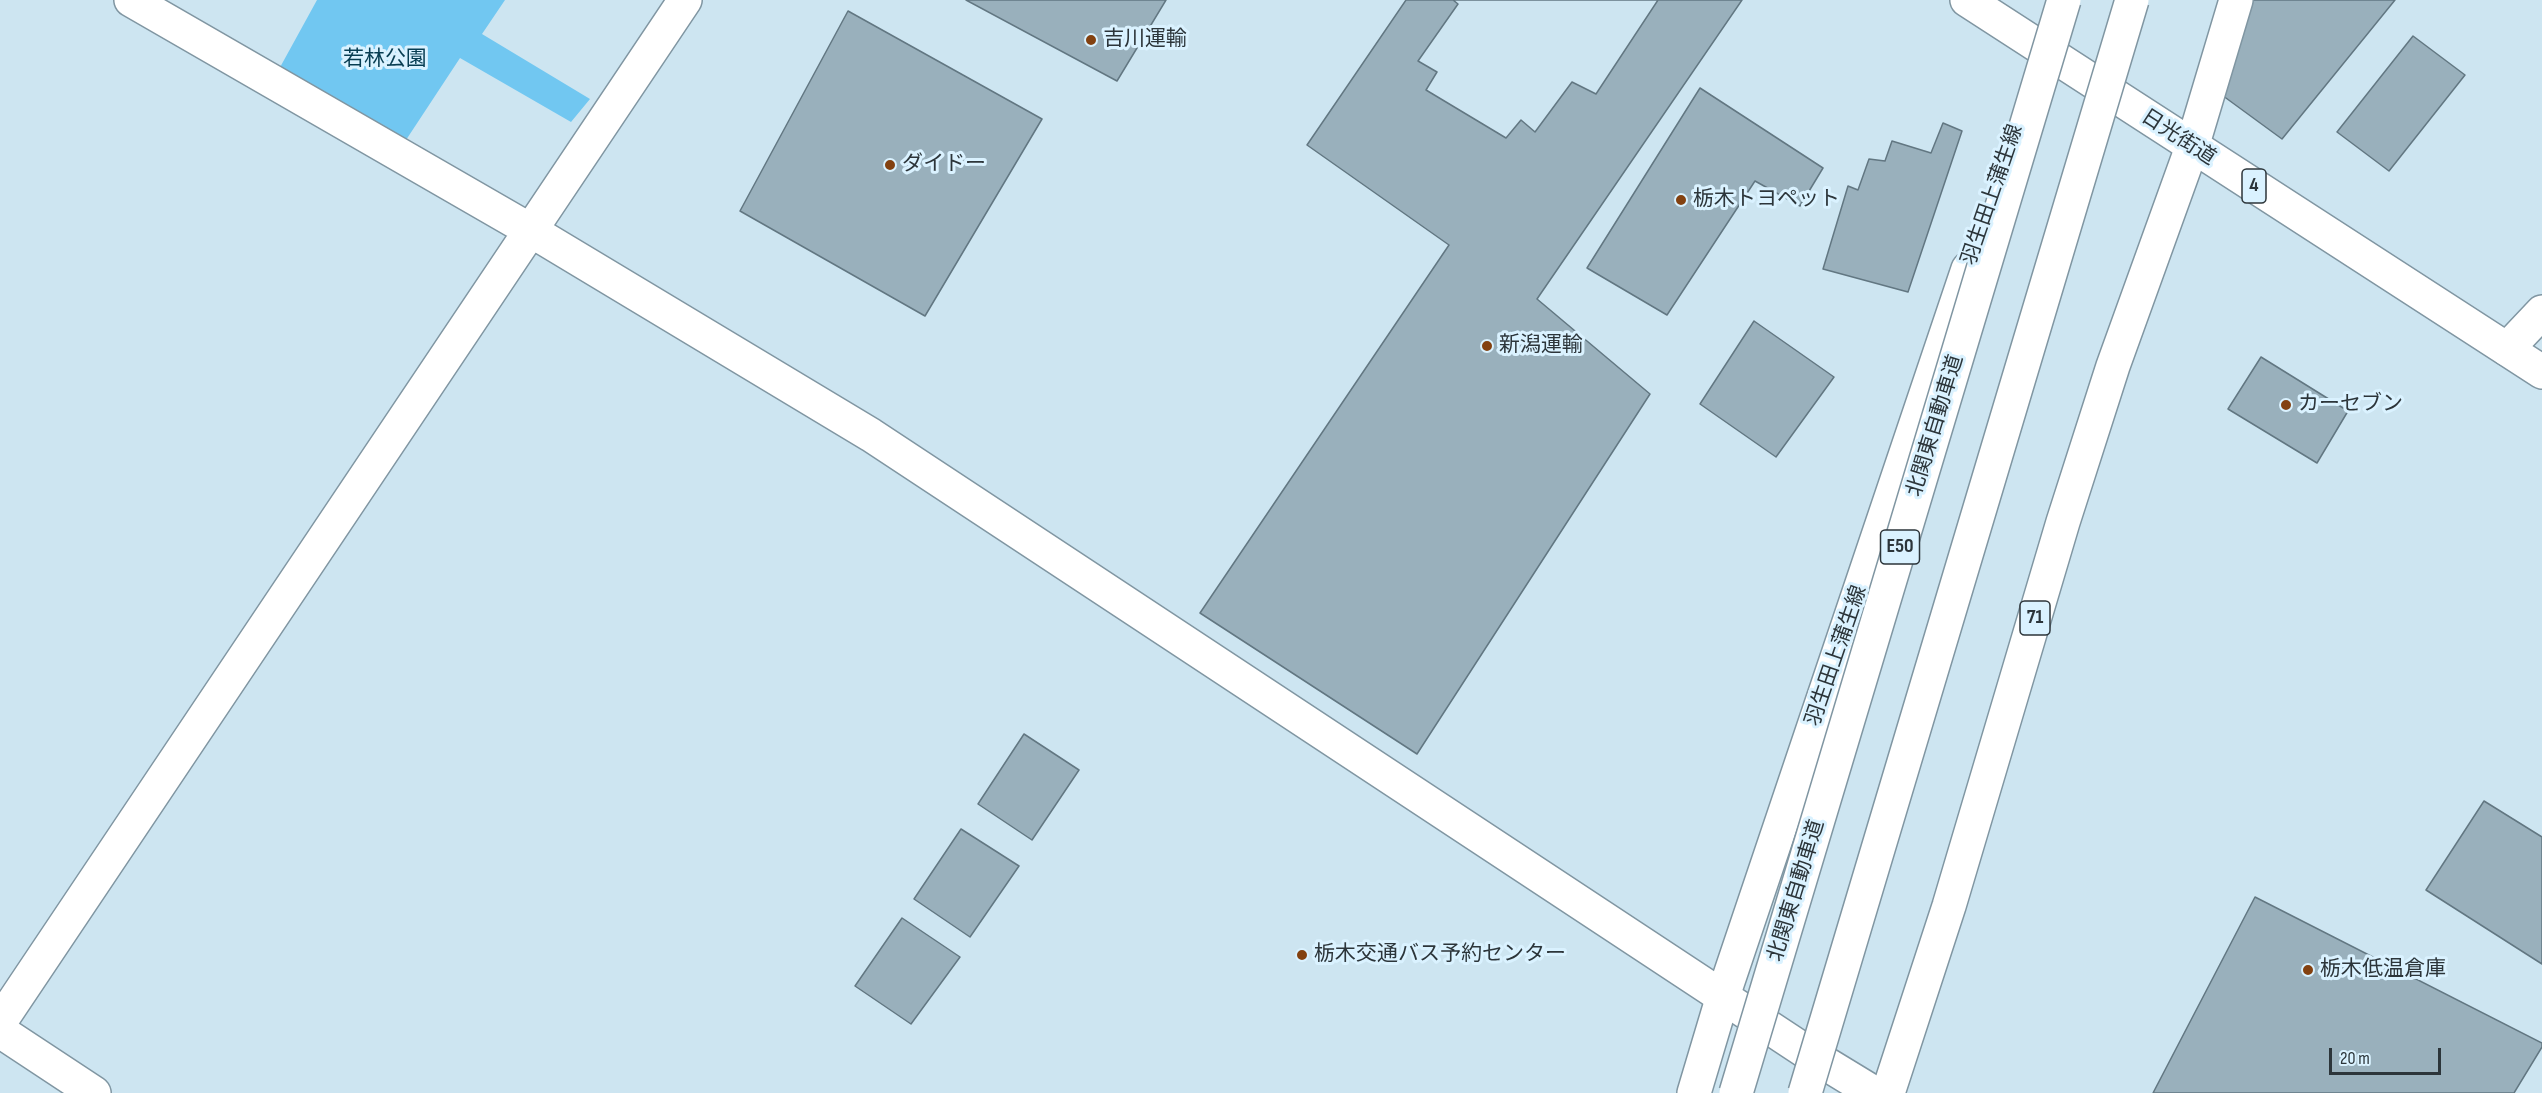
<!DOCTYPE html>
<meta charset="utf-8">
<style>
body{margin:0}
#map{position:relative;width:2542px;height:1093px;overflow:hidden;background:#cde5f1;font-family:"Sofia Sans Condensed",sans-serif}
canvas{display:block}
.scale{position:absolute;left:2329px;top:1048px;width:112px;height:27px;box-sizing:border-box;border:3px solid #2c353a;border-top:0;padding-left:8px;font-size:18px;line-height:21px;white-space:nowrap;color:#2c353a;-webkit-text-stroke:4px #daf2ff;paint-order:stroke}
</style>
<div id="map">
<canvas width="2542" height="1093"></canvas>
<div class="scale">20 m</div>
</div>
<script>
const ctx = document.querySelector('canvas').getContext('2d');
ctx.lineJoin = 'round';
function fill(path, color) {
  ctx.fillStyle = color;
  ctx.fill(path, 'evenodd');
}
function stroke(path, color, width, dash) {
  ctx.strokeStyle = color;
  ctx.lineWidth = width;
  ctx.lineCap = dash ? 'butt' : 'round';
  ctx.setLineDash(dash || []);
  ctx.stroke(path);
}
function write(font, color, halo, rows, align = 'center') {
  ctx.font = font + ' "Sofia Sans Condensed","Noto Sans JP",sans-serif';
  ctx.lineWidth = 6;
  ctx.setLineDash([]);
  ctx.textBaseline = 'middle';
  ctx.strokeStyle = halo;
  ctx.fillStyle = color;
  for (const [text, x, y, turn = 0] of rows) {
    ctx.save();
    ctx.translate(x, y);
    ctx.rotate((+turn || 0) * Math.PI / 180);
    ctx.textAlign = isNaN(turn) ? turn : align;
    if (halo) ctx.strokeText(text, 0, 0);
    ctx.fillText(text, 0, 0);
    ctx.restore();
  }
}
fill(new Path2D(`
 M317 0H505L482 34 590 99 571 122 460 58 406 140 278 71Z`), '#71c7f1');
const building = new Path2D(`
 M966 0H1166L1117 81Z
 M1406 0H1742L1537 299 1650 394 1417 754 1200 613 1449 245 1307 145Z
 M1453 0H1658L1596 94 1572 82 1535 132 1521 120 1506 138 1426 90 1437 72 1418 61 1458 4Z
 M2251 0H2395L2282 139 2215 90Z
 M848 11 1042 119 925 316 740 211Z
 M2413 36 2465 75 2389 171 2337 132Z
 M1700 88 1823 168 1800 206 1755 181 1667 315 1587 268Z
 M1943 123 1962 131 1908 292 1823 269 1848 186 1858 190 1869 159 1885 161 1892 141 1931 153Z
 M1754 321 1834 377 1776 457 1700 404Z
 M2261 357 2348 411 2317 463 2228 409Z
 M1024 734 1079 770 1032 840 978 804Z
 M2484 801 2542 837V964L2426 890Z
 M961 829 1019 866 970 937 914 899Z
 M2255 897 2542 1043V1047L2514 1093H2153Z
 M902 918 960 957 911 1024 855 986Z`);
fill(building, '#99b0bc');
stroke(building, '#627782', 1.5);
const minor = new Path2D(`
 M131 0 530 230 871 435 1805 1051 1874 1093
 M2192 147 2236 0
 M2507 349 2542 312
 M0 1022 685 0
 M0 1031 94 1093`);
const major = new Path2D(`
 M1694 1093 1723 996 1968 269
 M1888 1093 1949 906 2063 522 2113 366 2192 147`);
const highway = new Path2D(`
 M1967 0 2542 372`);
stroke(minor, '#8096a2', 36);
stroke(major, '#8096a2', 36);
stroke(highway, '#8096a2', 36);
stroke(minor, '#fff', 33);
stroke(major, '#fff', 33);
stroke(highway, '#fff', 33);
const highwayBridge = new Path2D(`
 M1736 1093 2064 0
 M1805 1093 2132 0`);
stroke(highwayBridge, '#8096a2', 36, []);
stroke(highwayBridge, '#fff', 33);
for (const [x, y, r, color] of [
 [1091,40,6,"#834110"],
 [890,165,6,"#834110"],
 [1681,200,6,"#834110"],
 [1487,346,6,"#834110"],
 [2286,405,6,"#834110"],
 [1302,955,6,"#834110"],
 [2308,970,6,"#834110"]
]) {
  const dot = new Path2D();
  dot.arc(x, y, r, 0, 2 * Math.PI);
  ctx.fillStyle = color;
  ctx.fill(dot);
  stroke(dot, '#daf2ff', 2);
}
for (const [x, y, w] of [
 [2254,186,24],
 [1900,547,39],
 [2035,618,30]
]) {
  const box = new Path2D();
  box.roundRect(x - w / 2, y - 17, w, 34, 4.5);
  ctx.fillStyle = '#daf2ff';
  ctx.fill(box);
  stroke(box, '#2c353a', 1.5);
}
write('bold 20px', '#2c353a', null, [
 ["4",2254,186],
 ["E50",1900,547],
 ["71",2035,618]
]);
write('21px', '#2c353a', '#daf2ff', [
 ["吉川運輸",1103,40],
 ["ダイドー",902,165],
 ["栃木トヨペット",1693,200],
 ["新潟運輸",1499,346],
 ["カーセブン",2298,405],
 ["栃木交通バス予約センター",1314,955],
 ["栃木低温倉庫",2320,970]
], 'left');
write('21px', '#073d52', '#daf2ff', [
 ["若林公園",385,60]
]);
write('21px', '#2c353a', '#daf2ff', [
 ["日光街道",2178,138,33],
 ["羽生田上蒲生線",1993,195,-71],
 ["北関東自動車道",1936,426,-73],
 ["羽生田上蒲生線",1837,656,-71],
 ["北関東自動車道",1797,891,-73]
]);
</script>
